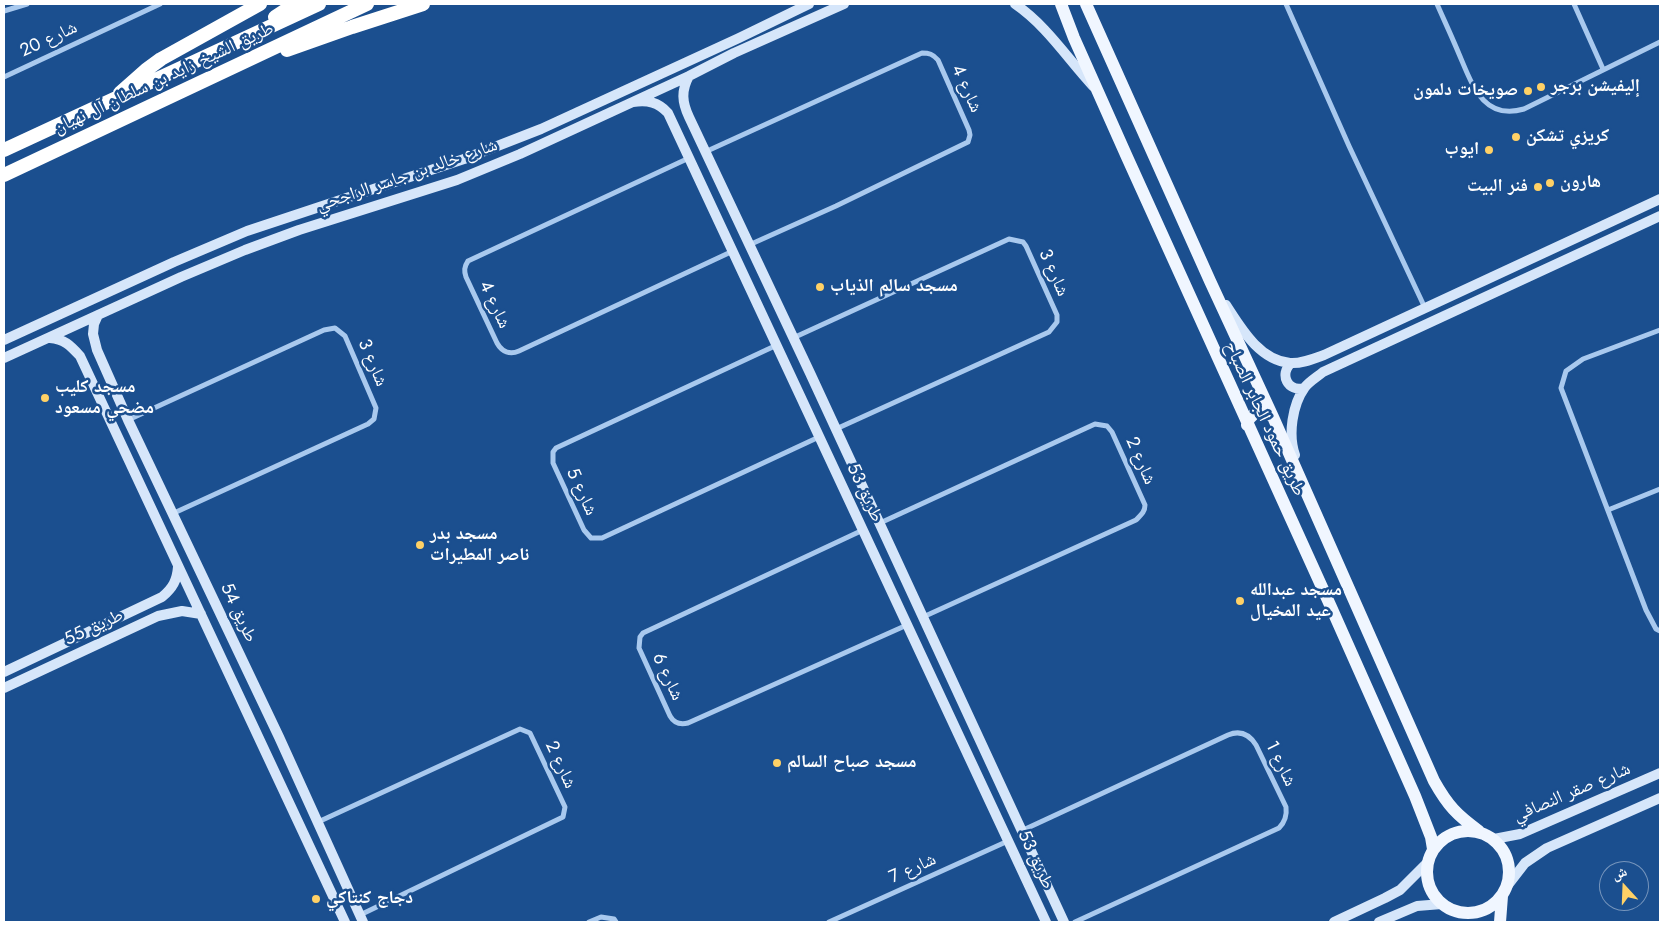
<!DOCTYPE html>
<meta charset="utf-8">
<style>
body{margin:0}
#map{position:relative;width:1664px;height:926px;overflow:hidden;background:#1b4f8f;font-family:Jost,"Noto Naskh Arabic",sans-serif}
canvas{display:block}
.frame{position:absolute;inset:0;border:5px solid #fff;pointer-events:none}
.north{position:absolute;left:1599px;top:861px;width:50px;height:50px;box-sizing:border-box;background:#1b4f8f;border:1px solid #7695bc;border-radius:50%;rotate:340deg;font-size:14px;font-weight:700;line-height:20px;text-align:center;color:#fff}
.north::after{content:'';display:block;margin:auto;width:18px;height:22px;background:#ffd166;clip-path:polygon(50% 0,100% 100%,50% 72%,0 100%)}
</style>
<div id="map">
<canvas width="1664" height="926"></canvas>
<div class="frame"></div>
<div class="north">ش</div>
</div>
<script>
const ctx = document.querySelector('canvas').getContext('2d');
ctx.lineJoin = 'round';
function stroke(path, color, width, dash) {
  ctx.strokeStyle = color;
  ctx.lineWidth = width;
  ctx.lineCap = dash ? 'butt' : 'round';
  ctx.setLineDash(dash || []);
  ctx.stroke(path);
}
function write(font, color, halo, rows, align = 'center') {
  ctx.font = font + ' Jost,"Noto Naskh Arabic",sans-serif';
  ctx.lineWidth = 5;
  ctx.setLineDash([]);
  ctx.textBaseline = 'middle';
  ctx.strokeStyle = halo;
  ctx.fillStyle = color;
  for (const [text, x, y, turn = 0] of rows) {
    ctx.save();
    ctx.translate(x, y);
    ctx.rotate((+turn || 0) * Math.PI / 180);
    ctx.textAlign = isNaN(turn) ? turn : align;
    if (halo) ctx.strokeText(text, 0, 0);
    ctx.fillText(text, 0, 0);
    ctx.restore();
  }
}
stroke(new Path2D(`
 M1286 4 1349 146 1425 308
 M1437 4C1444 20 1452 37 1459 54 1472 84 1483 121 1524 109L1660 42
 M1574 4 1603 69
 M4 11 27 4
 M4 77 160 4
 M705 152 922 53C929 53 933 54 938 60L969 130 970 135 968 142 836 206 749 245
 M689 158 468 261C464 267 464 271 466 277L497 343C502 352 510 355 519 351L733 251
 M1660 330 1583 359 1566 371 1561 388 1646 610 1656 629 1660 631
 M793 338 1009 239 1023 242 1026 246 1057 315V322L1049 332 836 429
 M777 345 556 448 553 452V463L584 530 591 538H602L819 437
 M128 420 324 330 335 328 345 336 376 408 374 419 368 424 174 513
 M1608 510 1660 489
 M880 523 1095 424 1107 426 1112 432 1145 505C1145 512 1141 515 1136 520L923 617
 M863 530 643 633 640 637 639 648 670 716C674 723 680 725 688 723L907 625
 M318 822 520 729 530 733 565 807 563 817 360 915
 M1021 831 1228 735C1240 730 1249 734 1256 745L1286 807C1287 815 1285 822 1279 828L1075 922
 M589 922 601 917 614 919 616 922
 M829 922 1008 841`), '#a9c9ee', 5);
stroke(new Path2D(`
 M1015 4C1047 26 1067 58 1093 86
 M689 76C681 91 682 102 689 117L810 373 1064 922
 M633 102C648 100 658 102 668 113L1046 922
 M1226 305C1241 328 1259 360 1290 363 1301 364 1313 359 1324 355L1660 199
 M98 315 94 324 93 334 97 350 128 420 279 737 363 922
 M50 338C64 339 70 345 80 356L345 922
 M4 340 174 262 247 231 464 159 541 129 739 38 809 4
 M4 358 181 277 245 250 299 230 457 180 520 154 689 76 734 53 844 4
 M1291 363C1279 375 1288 392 1304 388
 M1295 455C1288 435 1292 405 1305 387 1310 381 1317 377 1323 372L1660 216
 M4 672 162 597C173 588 177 580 178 567
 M4 688 158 616 182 611 201 614
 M1494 839 1520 834 1660 773
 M1508 885 1525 863 1547 848 1660 798
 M1334 922 1385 898 1400 890 1428 862
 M1379 922 1417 906 1442 904`), '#d6e6fa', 10);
stroke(new Path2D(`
 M1061 4 1074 38 1127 157 1331 607 1415 796 1431 837 1433 849
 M1086 4 1210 281 1273 417 1434 781C1448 806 1457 815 1479 831
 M1247 425 1249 419 1256 412 1267 413 1273 417
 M1427 872a41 41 0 1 1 82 0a41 41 0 1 1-82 0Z
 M1500 922 1502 896`), '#f0f6ff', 12);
stroke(new Path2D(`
 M275 17 295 4
 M287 50 352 27 423 4
 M120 93 146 70 161 59 260 4
 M4 150 319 4
 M4 175 367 4`), '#fff', 14);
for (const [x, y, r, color] of [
 [1541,87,5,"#ffd166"],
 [1528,91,5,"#ffd166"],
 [1516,137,5,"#ffd166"],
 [1489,150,5,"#ffd166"],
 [1550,183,5,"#ffd166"],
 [1538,187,5,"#ffd166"],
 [820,287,5,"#ffd166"],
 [45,398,5,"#ffd166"],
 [420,545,5,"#ffd166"],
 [1240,601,5,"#ffd166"],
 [777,763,5,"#ffd166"],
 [316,899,5,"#ffd166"]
]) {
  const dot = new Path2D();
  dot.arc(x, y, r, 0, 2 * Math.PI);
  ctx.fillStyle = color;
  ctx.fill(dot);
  stroke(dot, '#1b4f8f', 2);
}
write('18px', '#fff', '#1b4f8f', [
 ["شارع 20",49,40,-25],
 ["طريق الشيخ زايد بن سلطان آل نهيان",164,79,-25],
 ["شارع 4",966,89,66],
 ["شارع خالد بن جاسر الراجحي",407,176,-19],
 ["شارع 3",1053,273,66],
 ["شارع 4",494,305,65],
 ["شارع 3",372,363,67],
 ["طريق حمود الجابر الصباح",1264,419,65],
 ["شارع 2",1140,461,66],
 ["شارع 5",581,492,65],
 ["طريق 53",864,493,65],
 ["طريق 54",238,613,65],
 ["طريق 55",94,628,-25],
 ["شارع 6",667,677,65],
 ["شارع 1",1280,764,64],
 ["شارع 2",560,765,65],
 ["شارع صقر النصافي",1572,793,-23],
 ["طريق 53",1035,860,65],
 ["شارع 7",913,869,-24]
]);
write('bold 18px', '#fff', '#1b4f8f', [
 ["إليفيشن برجر",1551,87],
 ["صويخات دلمون",1518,91,"right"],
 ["كريزي تشكن",1526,137],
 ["ايوب",1479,150,"right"],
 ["هارون",1560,183],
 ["فنر البيت",1528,187,"right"],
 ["مسجد سالم الذياب",830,287],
 ["مسجد كليب",55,388],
 ["مضحي مسعود",55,409],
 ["مسجد بدر",430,535],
 ["ناصر المطيرات",430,556],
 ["مسجد عبدالله",1250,591],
 ["عيد المخيال",1250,612],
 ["مسجد صباح السالم",787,763],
 ["دجاج كنتاكي",326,899]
], 'left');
</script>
